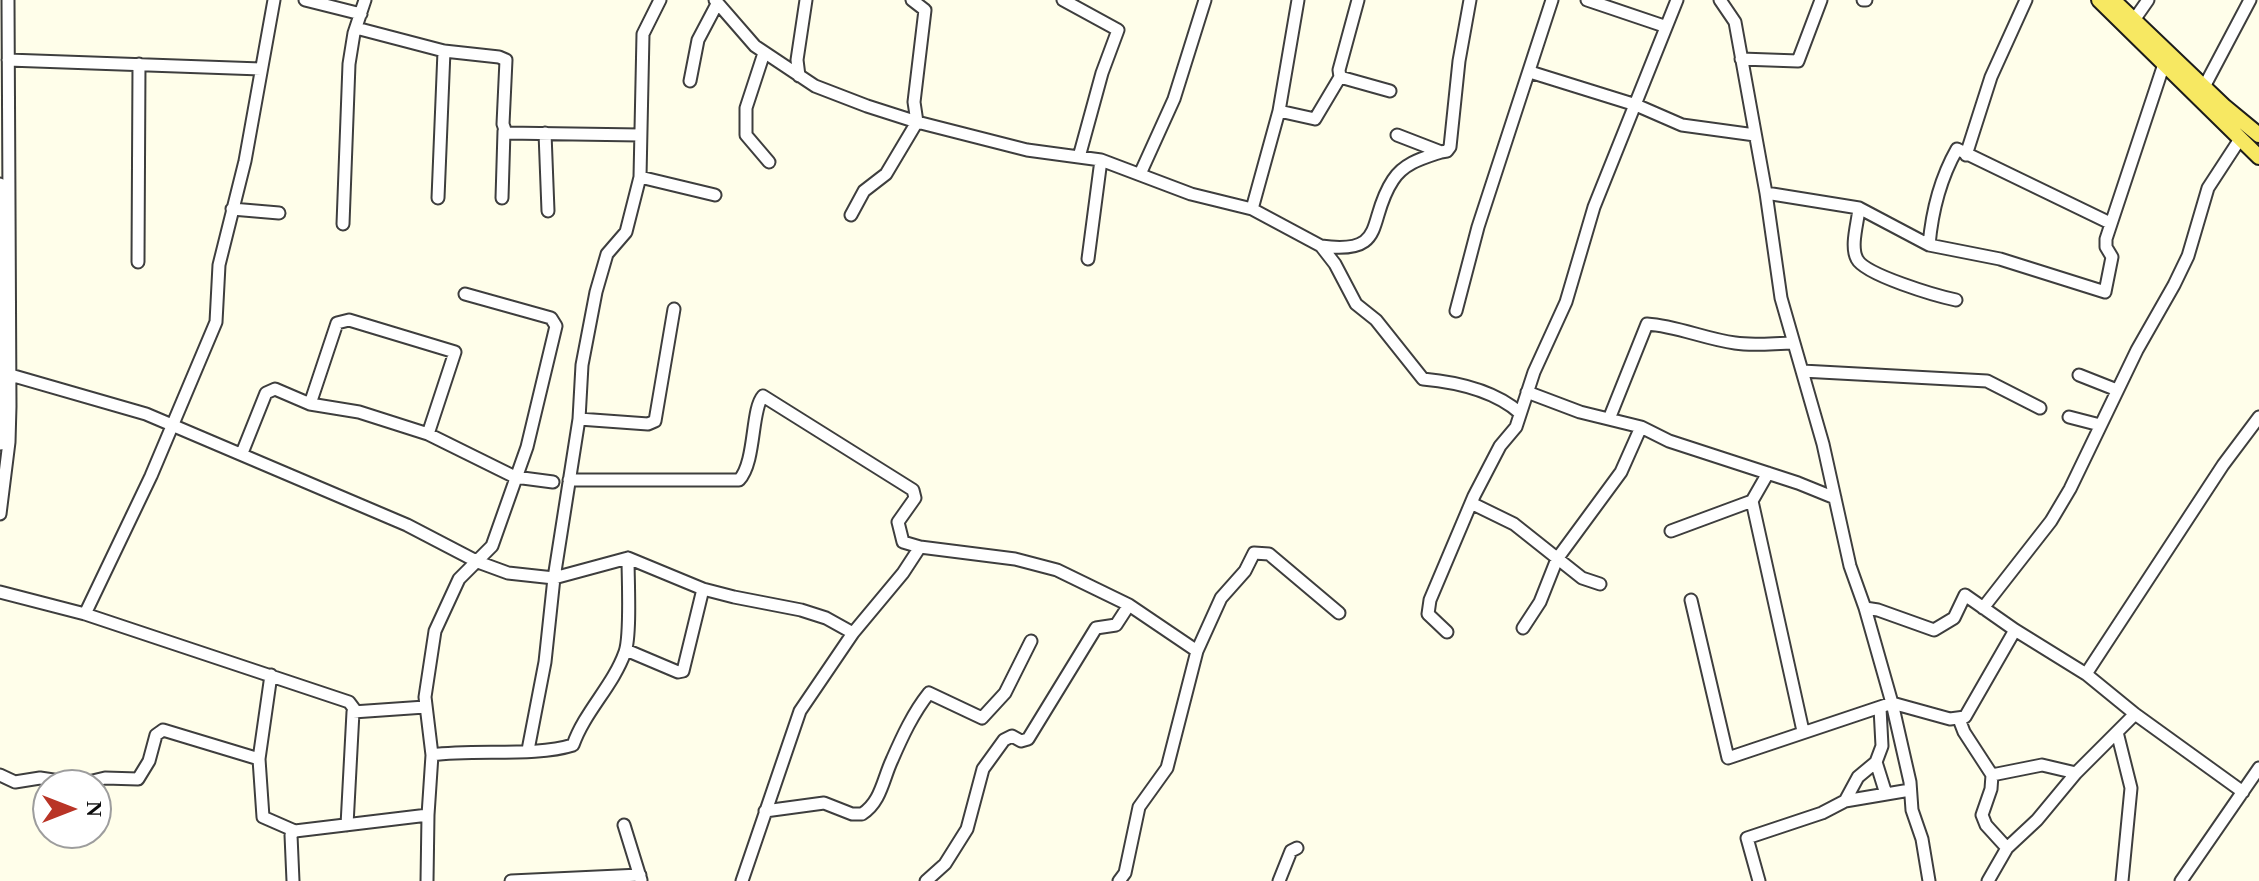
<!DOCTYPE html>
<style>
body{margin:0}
#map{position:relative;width:2259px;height:881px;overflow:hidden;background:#fffeea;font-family:Georgia,serif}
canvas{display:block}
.north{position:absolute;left:32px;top:769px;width:80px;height:80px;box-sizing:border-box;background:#fff;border:2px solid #9d9d9d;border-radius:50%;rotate:90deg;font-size:22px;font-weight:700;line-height:32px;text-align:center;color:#0b0b0b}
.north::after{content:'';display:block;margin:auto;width:28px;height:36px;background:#b93426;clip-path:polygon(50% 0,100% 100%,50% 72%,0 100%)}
</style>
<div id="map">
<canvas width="2259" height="881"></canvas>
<div class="north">N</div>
</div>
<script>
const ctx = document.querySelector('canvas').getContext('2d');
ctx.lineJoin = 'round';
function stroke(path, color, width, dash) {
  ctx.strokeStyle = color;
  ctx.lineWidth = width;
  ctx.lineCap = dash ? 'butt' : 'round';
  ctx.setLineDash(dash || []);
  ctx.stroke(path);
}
const minor = new Path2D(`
 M305 0 361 14
 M715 0 755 46 815 86 867 106 917 122 1027 150 1101 160 1191 194 1252 209 1321 246 1335 264 1356 304 1376 320 1423 379C1456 382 1495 391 1520 413
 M1063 0 1118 30 1102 73 1079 157
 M1358 0 1339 70 1340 77 1390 91
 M1587 0 1664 26
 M1720 0 1735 22 1766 193 1781 298 1823 444 1850 566 1865 608 1892 703 1910 782 1912 810 1922 839 1929 881
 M1863 0H1866
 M2134 20 2148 0
 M356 28 444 51 499 57 506 60 503 124 506 133 640 135
 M764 53 746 108V135L769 162
 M1741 59 1798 61 1821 0
 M8 60 261 69
 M1530 72 1636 105 1682 125 1755 135
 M799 76 797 60 806 0
 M690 81 698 40 717 4
 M2204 87 2250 0
 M1279 111 1315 119 1340 77
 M545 133 548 211
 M1397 135 1441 152 1447 151 1450 147 1459 61 1470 0
 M1966 155 1991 77 2026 0
 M1140 174 1174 99 1205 0
 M640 177 715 195
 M0 184V444
 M1766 193 1859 208 1929 245 2000 259 2105 292 2112 257 2106 247V239L2164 64
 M438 198 444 51
 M502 198 504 131
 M1859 208C1858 222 1850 246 1857 259 1865 275 1937 296 1956 300
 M232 209 279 213
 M1252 209 1279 111 1298 0
 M851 215 864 191 886 174 917 122 914 102 925 10 912 0
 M343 224 349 64 354 33 365 0
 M1929 245C1932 211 1940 179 1957 149L2110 223
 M1321 246C1389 255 1366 220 1393 180 1404 163 1423 158 1441 152
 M1088 259 1101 160
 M138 262 139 64
 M1456 311 1478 227 1552 0
 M1802 371 1987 381 2040 408
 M0 372 146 414 407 525 478 562 508 573 554 578 628 558 703 589 734 597 801 610 826 618 853 633
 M2079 375 2117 390
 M1527 392 1580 412 1641 427 1669 441 1798 483 1835 498
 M310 404 359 412 428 434 515 477 553 482
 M2069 417 2100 425
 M579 419 648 424 655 421 674 309
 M1609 419 1647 324C1677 326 1705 339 1735 343 1754 346 1775 343 1794 343
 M242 453 266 393 275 389 310 404 337 323 349 320 455 352 428 434
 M569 480H739C756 462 751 409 763 396L913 490 915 498 898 522 903 542 920 547 1015 559 1057 570 1129 605 1197 651
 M1752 501 1768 473
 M1471 503 1514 524 1582 578 1600 584
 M0 514 9 442 10 406 8 0
 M1671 531 1752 501 1803 731
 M0 592 85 614 349 702 355 710
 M1691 600 1728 758 1892 703 1950 719 1965 717 2015 630
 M1865 608 1878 610 1934 630 1954 618 1965 595 2015 630 2086 674 2135 714 2243 792
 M1983 608 2051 521 2070 489 2137 350 2174 285 2188 256 2208 188 2240 139
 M85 614 151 476 216 322 219 265 245 161 274 0
 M1523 628 1540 602 1557 559 1621 472 1641 427
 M1447 632 1428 614 1430 600 1474 496 1500 446 1516 427 1534 372 1566 302 1594 207 1677 0
 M626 650 678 672 683 671 703 589
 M2086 674 2223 465 2259 417
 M271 675 259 759 263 817 295 831
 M1959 719 1964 732 1992 775 1991 789 1982 815 1986 825 2007 848
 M2117 732 2131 788 2122 881
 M528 750 545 662 554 578 579 419 582 365 596 292 607 254 626 232 640 177 643 34 660 0
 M432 755C475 749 535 757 573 745 585 711 613 686 625 652 631 635 628 580 628 558
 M1876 762 1886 794
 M0 775 15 782 40 778 80 784 105 778 138 779 149 761 156 735 163 730 259 759
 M1992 775 2042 765 2076 773
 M1845 801 1910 790
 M765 811 824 803 852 814H862C881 802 883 779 892 760 902 737 913 713 929 693L982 718 1005 693 1031 641
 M428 815 432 755 425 697 435 631 459 579 492 546 527 447 556 326 551 318 465 294
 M347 825 353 712 425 707
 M624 825 641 880
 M293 881 291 835 295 831 428 815 427 881
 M511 881 640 875
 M742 881 800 711 853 633 903 573 920 547
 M926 881 945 864 967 829 983 769 1004 740 1012 736 1021 741 1028 739 1096 628 1116 625 1129 605
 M1119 881 1125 873 1139 807 1167 768 1197 651 1221 598 1245 571 1254 553 1269 554 1339 613
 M1279 881 1291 851 1297 848
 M1759 881 1747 838 1822 813 1845 801 1858 777 1876 762 1882 746 1880 708
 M1988 881 2007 848 2037 820 2076 773 2135 714
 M2181 881 2259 768`);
const major = new Path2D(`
 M2099 0 2259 157
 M2113 0 2225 107 2259 135`);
stroke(minor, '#3e3e3e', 15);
stroke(major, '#1c1c1c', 18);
stroke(minor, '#fff', 11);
stroke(major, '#f7e862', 14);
</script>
